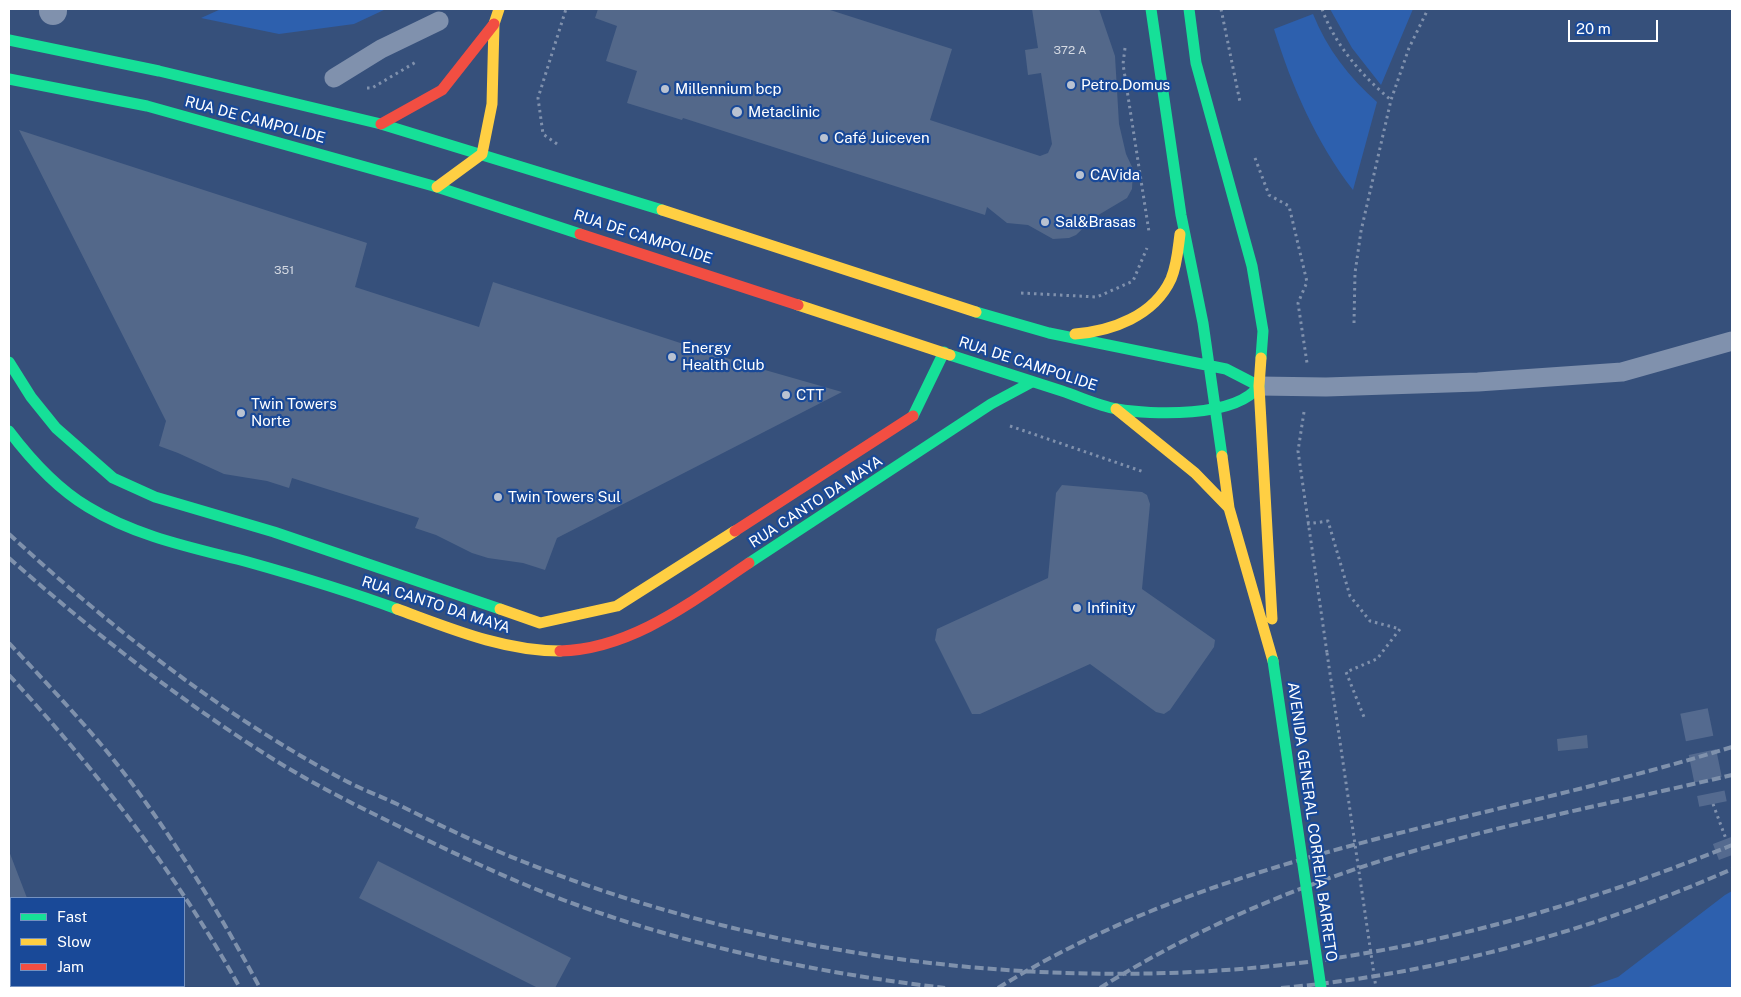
<!DOCTYPE html>
<meta charset="utf-8">
<style>
body{margin:0}
#map{position:relative;width:1741px;height:997px;overflow:hidden;background:#36507b;font-family:"Public Sans",sans-serif}
canvas{display:block}
.frame{position:absolute;inset:0;border:10px solid #fff;pointer-events:none}
.legend{position:absolute;left:10px;top:897px;width:175px;height:90px;box-sizing:border-box;background:#194998;border:1px solid #7592c1;margin:0;padding:6px 9px;list-style:none;font-size:15px;color:#fff}
.legend li{display:flex;align-items:center;gap:10px;height:25px}
.legend b{width:25px;border:1px solid #7592c1}
.scale{position:absolute;left:1568px;top:20px;width:90px;height:22px;box-sizing:border-box;border:2px solid #fff;border-top:0;padding-left:6px;font-size:15px;line-height:18px;white-space:nowrap;color:#fff;-webkit-text-stroke:4px #194998;paint-order:stroke}
</style>
<div id="map">
<canvas width="1741" height="997"></canvas>
<div class="frame"></div>
<ul class="legend">
<li><b style="height:6px;background:#16e098"></b>Fast</li>
<li><b style="height:6px;background:#ffcf43"></b>Slow</li>
<li><b style="height:6px;background:#f24e42"></b>Jam</li>
</ul>
<div class="scale">20 m</div>
</div>
<script>
const ctx = document.querySelector('canvas').getContext('2d');
ctx.lineJoin = 'round';
function fill(path, color) {
  ctx.fillStyle = color;
  ctx.fill(path, 'evenodd');
}
function stroke(path, color, width, dash) {
  ctx.strokeStyle = color;
  ctx.lineWidth = width;
  ctx.lineCap = dash ? 'butt' : 'round';
  ctx.setLineDash(dash || []);
  ctx.stroke(path);
}
function write(font, color, halo, rows, align = 'center') {
  ctx.font = font + ' "Public Sans",sans-serif';
  ctx.lineWidth = 4.5;
  ctx.setLineDash([]);
  ctx.textBaseline = 'middle';
  ctx.strokeStyle = halo;
  ctx.fillStyle = color;
  for (const [text, x, y, turn = 0] of rows) {
    ctx.save();
    ctx.translate(x, y);
    ctx.rotate((+turn || 0) * Math.PI / 180);
    ctx.textAlign = isNaN(turn) ? turn : align;
    if (halo) ctx.strokeText(text, 0, 0);
    ctx.fillText(text, 0, 0);
    ctx.restore();
  }
}
fill(new Path2D(`
 M221 9H386L354 24 279 34 201 18Z
 M1330 9H1413L1381 85 1352 48Z
 M1313 14C1327 49 1349 77 1377 102L1353 190C1316 142 1292 87 1274 29Z
 M1732 891V988H1586L1618 977 1725 895Z`), '#2d60ae');
fill(new Path2D(`
 M598 9H827L952 49 930 120 1040 156 1048 153 1052 144 1041 73 1028 75 1025 50 1038 48 1032 9H1099L1115 56 1119 124 1126 154 1133 169 1132 189 1127 198 1095 217 1076 235 1069 238 1053 239 1028 225 1007 223 987 207 985 215 683 118 682 120 627 103 637 71 606 61 617 26 595 18Z
 M19 130 367 243 355 287 479 327 493 282 751 366 842 392 557 538 545 570 523 563 488 558 472 553 436 535 415 528 419 518 292 478 289 488 267 481 224 474 178 453 159 446 166 421Z
 M1062 485 1142 492 1147 495 1150 504 1142 589 1215 640 1214 647 1170 710 1164 714 1156 712 1090 664 980 714H972L935 640 937 629 1048 578 1056 493Z
 M1587 735 1588 748 1558 751 1557 739Z
 M9 851 27 898H11V986H62L63 988H9Z
 M378 861 571 958 555 988H538L359 898Z`), '#53688a');
stroke(new Path2D(`
 M1694 711 1713 804
 M1726 839 1732 855`), '#546a8f', 28, [28, 14]);
stroke(new Path2D(`
 M1221 9 1240 102
 M1322 9C1335 45 1362 76 1391 100
 M1125 48 1123 64 1149 232
 M367 88H372L416 62
 M557 144 543 134 538 98 566 9
 M1255 158 1269 195 1289 206 1307 282 1298 303 1307 363
 M1021 293 1097 297 1133 281 1147 248
 M1354 323 1355 273 1361 231 1391 100 1409 48 1428 9
 M1304 412 1298 451 1327 653
 M1010 426 1144 472
 M1307 524 1328 521 1350 596 1370 621 1400 629 1377 659 1346 672 1364 717
 M1713 804 1726 839`), '#8091ad', 3, [2.5, 4]);
stroke(new Path2D(`
 M334 78 381 49 439 21
 M1259 386 1326 387 1478 382 1622 372 1732 341`), '#8091ad', 19);
stroke(new Path2D(`
 M53 11V9`), '#8091ad', 28);
stroke(new Path2D(`
 M1151 9 1181 215 1203 323 1222 456
 M1189 9 1196 63 1252 266 1263 331 1261 358
 M9 40 159 71 381 124 662 210
 M9 79 147 106 437 187 580 234
 M976 312 1049 333 1226 369 1259 386
 M950 355C987 367 1025 379 1062 391 1080 397 1099 406 1117 409 1151 415 1236 418 1259 386
 M9 362 31 397 56 428 113 478 155 497 274 532 500 609
 M913 416 944 352
 M9 431C31 460 56 488 88 507 137 537 194 548 248 562 298 576 348 591 397 609
 M749 563 991 404 1032 382`), '#16e098', 11);
stroke(new Path2D(`
 M437 187 482 154 492 104 494 24 499 9
 M662 210 976 312
 M798 305 950 355
 M1075 334C1112 331 1154 316 1171 279 1177 265 1178 249 1180 234
 M1261 358 1259 386 1272 619
 M1116 409 1195 473 1229 508
 M1222 456 1229 508 1273 661
 M397 609C449 628 503 651 560 651
 M500 609 540 623 617 606 735 531`), '#ffcf43', 11);
stroke(new Path2D(`
 M381 124 442 90 494 24
 M580 234 798 305
 M735 531 913 416
 M560 651C632 649 691 602 749 563`), '#f24e42', 11);
stroke(new Path2D(`
 M9 534C111 628 223 716 346 781 363 790 380 796 397 804 439 825 481 845 524 862 774 961 1064 997 1330 959 1469 938 1602 898 1732 845
 M9 558C92 631 179 700 273 759 310 782 349 802 388 821 447 850 505 878 566 901 688 946 817 973 945 988
 M9 643C53 690 98 737 136 789 182 852 223 919 260 988
 M9 675C97 771 177 874 240 988
 M998 988C1220 850 1487 823 1732 747
 M1100 988C1189 932 1289 889 1390 858 1502 824 1618 802 1732 775
 M1281 988C1436 974 1590 932 1732 869`), '#7f91ac', 4, [9, 4]);
stroke(new Path2D(`
 M1327 653 1376 988`), '#8091ad', 3, [2.5, 4]);
stroke(new Path2D(`
 M1273 661 1321 988`), '#16e098', 11);
for (const [x, y, r, color] of [
 [1071,85,5,"#b9c2d1"],
 [665,89,5,"#b9c2d1"],
 [737,112,6,"#b9c2d1"],
 [824,138,5,"#b9c2d1"],
 [1080,175,5,"#b9c2d1"],
 [1045,222,5,"#b9c2d1"],
 [672,357,5,"#b9c2d1"],
 [786,395,5,"#b9c2d1"],
 [241,413,5,"#b9c2d1"],
 [498,497,5,"#b9c2d1"],
 [1077,608,5,"#b9c2d1"]
]) {
  const dot = new Path2D();
  dot.arc(x, y, r, 0, 2 * Math.PI);
  ctx.fillStyle = color;
  ctx.fill(dot);
  stroke(dot, '#194998', 2);
}
write('12px', '#d4d9e2', null, [
 ["372 A",1070,50],
 ["351",284,270]
]);
write('15px', '#fff', '#194998', [
 ["Petro.Domus",1081,85],
 ["Millennium bcp",675,89],
 ["Metaclinic",748,112],
 ["Café Juiceven",834,138],
 ["CAVida",1090,175],
 ["Sal&Brasas",1055,222],
 ["Energy",682,348],
 ["Health Club",682,365],
 ["CTT",796,395],
 ["Twin Towers",251,404],
 ["Norte",251,421],
 ["Twin Towers Sul",508,497],
 ["Infinity",1087,608]
], 'left');
write('15px', '#fff', '#194998', [
 ["RUA DE CAMPOLIDE",255,120,15],
 ["RUA DE CAMPOLIDE",643,237,18],
 ["RUA DE CAMPOLIDE",1028,364,18],
 ["RUA CANTO DA MAYA",816,502,-33],
 ["RUA CANTO DA MAYA",436,605,18],
 ["AVENIDA GENERAL CORREIA BARRETO",1312,822,82]
]);
</script>
